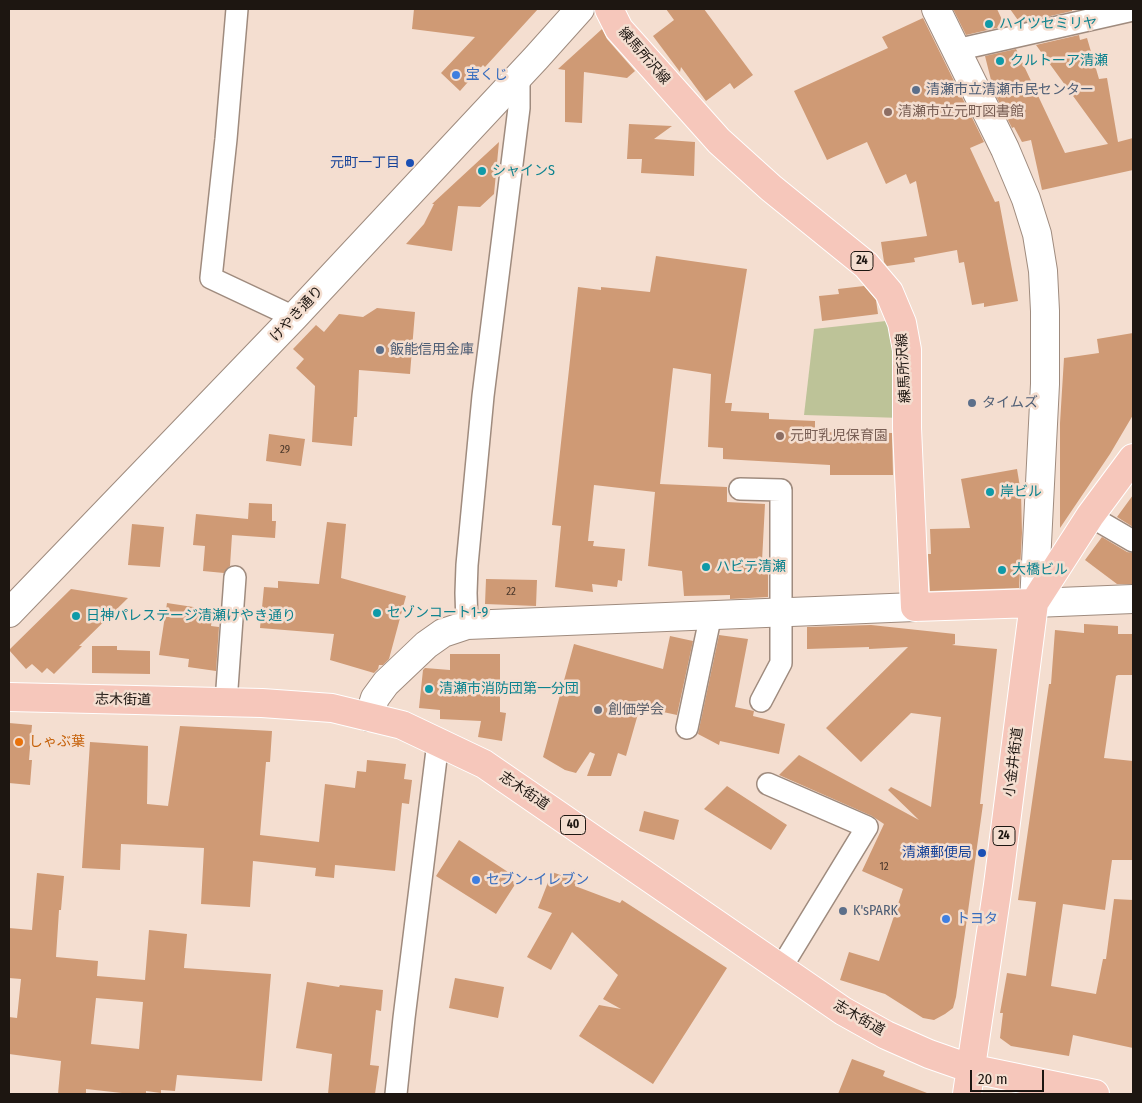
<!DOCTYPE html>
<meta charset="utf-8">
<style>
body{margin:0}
#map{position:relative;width:1142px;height:1103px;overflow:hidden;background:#f4ded0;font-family:"Fira Sans Condensed",sans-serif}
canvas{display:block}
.frame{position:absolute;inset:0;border:10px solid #1d1611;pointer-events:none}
.scale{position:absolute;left:970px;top:1070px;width:74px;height:22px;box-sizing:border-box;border:2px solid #1d1611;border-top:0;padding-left:6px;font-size:15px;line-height:18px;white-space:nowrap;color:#1d1611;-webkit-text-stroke:4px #f4ded0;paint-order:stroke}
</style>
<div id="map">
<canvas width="1142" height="1103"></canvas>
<div class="frame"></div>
<div class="scale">20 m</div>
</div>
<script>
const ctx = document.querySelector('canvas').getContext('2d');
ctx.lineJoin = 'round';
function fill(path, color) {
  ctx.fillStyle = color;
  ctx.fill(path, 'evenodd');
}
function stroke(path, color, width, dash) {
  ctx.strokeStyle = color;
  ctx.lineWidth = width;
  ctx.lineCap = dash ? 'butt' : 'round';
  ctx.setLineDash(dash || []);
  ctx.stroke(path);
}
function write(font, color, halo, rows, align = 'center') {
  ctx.font = font + ' "Fira Sans Condensed","Noto Sans JP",sans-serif';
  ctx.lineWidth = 5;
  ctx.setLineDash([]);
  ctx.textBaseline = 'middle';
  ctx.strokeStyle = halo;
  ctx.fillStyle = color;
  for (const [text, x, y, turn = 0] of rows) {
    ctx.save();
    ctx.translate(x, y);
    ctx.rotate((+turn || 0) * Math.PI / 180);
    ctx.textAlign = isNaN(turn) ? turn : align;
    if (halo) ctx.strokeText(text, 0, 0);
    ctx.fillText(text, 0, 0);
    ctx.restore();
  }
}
fill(new Path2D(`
 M895 320 902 418 804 415 814 329Z`), '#bdc398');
fill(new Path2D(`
 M414 9H538L485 67 483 65 460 91 441 73 475 37 412 29Z
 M666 9H704L753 75 734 89 730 83 706 101 681 67 680 72 653 36 674 20Z
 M953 9H997L1005 26 966 35Z
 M1010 9H1072V11L1020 23Z
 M923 18 984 142 970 148 995 202 999 201 1018 301 984 307V303L972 305 964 262 959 263 957 250 914 258 915 262 887 266 884 262 881 242 927 236 916 181 910 184 906 174 886 184 867 142 827 160 794 91 888 48 882 37Z
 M602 29 607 39 635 71 627 78 584 72 582 123 565 122V70L558 69Z
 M1079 35 1080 40 1087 38 1099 79 1107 78 1118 142 1133 138V170L1042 190 1031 140 1022 142 1014 127 1012 128 994 92 985 56 1016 49 1065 153 1108 144 1036 45Z
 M629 124 672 126 654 139 695 142 694 176 641 173 642 159H627Z
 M499 142 494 194 480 207 458 206 452 251 406 244 424 224 434 204H432Z
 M656 256 747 269 725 403H732L731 411 769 413V419L815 421V432L892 433 893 475H830V465L723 459V448L708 447 711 374 673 368 660 484 727 487V502L765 504 762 561H768V597L730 599V595L684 596 682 571 648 566 655 492 594 485 588 541H594L593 546 625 549 622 581 618 580 617 587 592 584 593 592 555 587 561 526 552 525 578 287 601 290V287L650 292Z
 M864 286 876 300 878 314 822 321 819 296 839 294 838 289Z
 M377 308 415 312 410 374 359 370 357 417H354L352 446 312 442 315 386 296 368 304 359 293 349 316 325 324 332 339 314 363 317Z
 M1133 333V415L1110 454 1060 528V423L1064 358 1099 353 1097 339Z
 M269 434 305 439 301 466 266 461Z
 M1017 469 1021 493 1022 533 1019 588 930 591 928 554H931L930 529 970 528 961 479Z
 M1133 495V527L1117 517Z
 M249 503 272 504V521H276L275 538 232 535 230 566 224 573 203 571 205 546 193 545 196 514 248 519Z
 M327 522 346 524 341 578 406 596 389 659 383 665H379L378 669 374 673 330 660 334 634 260 628 264 587 278 588V581L319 584Z
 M132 524 164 527 160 567 128 565Z
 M1102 537 1127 552 1133 553V584H1117L1085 560Z
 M486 579 537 580 536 606 485 604Z
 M71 589 128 598 79 646H82L54 674 47 668 42 673 32 664 26 669 9 650Z
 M167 603 213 610 211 626 219 627 216 671 188 667 189 659 159 655Z
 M1084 624 1118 626V634H1133V675H1118L1116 676 1104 758 1133 761V860H1112L1105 910 1063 904 1051 986 1096 994 1103 959H1106L1114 899 1133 900V1048L1073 1035 1069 1056 1011 1046 1000 1038 1003 1013H1000L1007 973 1026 976 1036 902 1018 900 1049 684H1051L1055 630 1084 633Z
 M871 625 955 634V644L952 645 997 649 980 804H983L956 997 953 1008 945 1014 934 1020 923 1018 885 994 840 980 849 952 879 961 903 889 862 871 884 824 872 816 779 775 799 755 919 820 888 790 891 787 931 807 941 717 911 713 861 762 826 728 908 647 869 649V647L807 649V627Z
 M719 635 748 639 735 707 754 711 753 716 785 724 779 754 720 741 719 745 698 734Z
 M670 636 693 641 677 715 640 707 626 756 618 753 611 776H587L595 754 590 752 576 773 565 770 543 757 574 644 663 669Z
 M92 646H117V650L150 651V674L92 673Z
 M450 654H500V712L506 713 502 741 478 737 481 721 440 719V710L419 708 423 670 425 668 450 670Z
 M9 723 32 725 29 760H32L30 785 9 783Z
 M180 726 272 731 270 762H266L260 835 319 842 325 784 355 788 357 771 366 772 367 760 406 764 404 779 412 780 409 804 402 803 395 871 335 865 334 878 315 876 316 868 253 861 250 907 201 904 204 848 121 844 120 870 82 868 90 742 148 746 147 804 168 806Z
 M727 786 787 825 771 850 704 809Z
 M644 811 679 820 674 840 639 831Z
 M459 840 508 872 505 877 516 883 496 914 436 876Z
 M552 872 577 881 575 886 620 903 622 900 727 968 653 1084 579 1036 599 1005 621 1009 603 999 618 975 572 932 551 970 527 957 552 913 538 908Z
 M37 873 64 876 61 910H59L56 957 98 961 97 976 145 980 149 930 187 934 184 968 271 974 262 1081 177 1075 175 1091 161 1090V1093L146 1091V1094H131L86 1089V1094H58L61 1061 9 1054V1017L17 1018 21 979 9 978V928L32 930ZM96 998 143 1002 139 1049 91 1044Z
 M455 978 504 987 498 1018 449 1008Z
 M307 982 339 987 340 985 383 990 381 1011 376 1010 370 1065 379 1066 375 1094H328L332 1054 296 1048Z
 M852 1059 885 1071 883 1076 927 1093V1094H838Z`), '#cf9a75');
const minor = new Path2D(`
 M237 9 226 139 211 278 294 317
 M956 50 1133 10
 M740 489 781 490V663L761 701
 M1090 516 1133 541
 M467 625 466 593 467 565 483 396 519 108V76
 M226 702 235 577
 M687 728 711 614
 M768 784 867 827 781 968
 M396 1094 404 1018 438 742`);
const tertiary = new Path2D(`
 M936 9 1005 149 1026 199 1037 234 1043 271 1045 311V384L1034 603 1133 599
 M9 613 294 317 536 58 580 9
 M369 717 375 698 386 683 426 645 443 633 467 625 915 607`);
const primary = new Path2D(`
 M609 9 619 29 719 141 771 188 866 265 889 292 902 323 907 350V428L915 607 1034 603
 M9 697 262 703 332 708 402 725 484 764 843 1011 886 1035 929 1054 969 1068 1095 1094
 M967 1094 998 885 1034 603 1090 516 1133 458`);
stroke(minor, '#9f8b7e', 24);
stroke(tertiary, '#9f8b7e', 30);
stroke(primary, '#fff', 30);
stroke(minor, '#fff', 21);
stroke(tertiary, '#fff', 28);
stroke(primary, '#f6c7bb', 28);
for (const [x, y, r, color] of [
 [989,24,5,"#0f9aa8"],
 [1000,61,5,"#0f9aa8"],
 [456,75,5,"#3f7fe0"],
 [916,90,5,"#5c6f8a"],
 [888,112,5,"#8d6e63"],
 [410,163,5,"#1a4fb4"],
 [482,171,5,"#0f9aa8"],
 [380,350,5,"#5c6f8a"],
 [972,403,5,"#5c6f8a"],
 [780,436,5,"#8d6e63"],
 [990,492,5,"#0f9aa8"],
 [706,567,5,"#0f9aa8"],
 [1002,570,5,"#0f9aa8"],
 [377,613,5,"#0f9aa8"],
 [76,616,5,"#0f9aa8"],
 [429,689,5,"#0f9aa8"],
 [598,710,5,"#6b7280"],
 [19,742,5,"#e8710a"],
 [982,853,5,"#1a4fb4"],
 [476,880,5,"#3f7fe0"],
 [843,911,5,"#5c6f8a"],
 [946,919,5,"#3f7fe0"]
]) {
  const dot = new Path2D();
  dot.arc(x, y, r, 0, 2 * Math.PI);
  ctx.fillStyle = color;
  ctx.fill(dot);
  stroke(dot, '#f4ded0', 2);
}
write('11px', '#4a372a', null, [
 ["29",285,450],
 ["22",511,592],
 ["12",884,867]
]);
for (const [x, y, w] of [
 [862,261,22],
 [573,825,25],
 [1004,836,22]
]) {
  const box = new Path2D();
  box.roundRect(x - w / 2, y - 9.5, w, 19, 4);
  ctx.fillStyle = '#f4ded0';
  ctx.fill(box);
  stroke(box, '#1d1611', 1);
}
write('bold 12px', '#1d1611', null, [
 ["24",862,261],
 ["40",573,825],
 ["24",1004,836]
]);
write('14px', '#0d838f', '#f4ded0', [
 ["ハイツセミリヤ",999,24],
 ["クルトーア清瀬",1010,61],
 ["シャインS",492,171],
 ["岸ビル",1000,492],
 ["ハビテ清瀬",716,567],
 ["大橋ビル",1012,570],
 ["セゾンコート1-9",387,613],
 ["日神パレステージ清瀬けやき通り",86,616],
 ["清瀬市消防団第一分団",439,689]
], 'left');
write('14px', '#1d1611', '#f4ded0', [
 ["練馬所沢線",644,56,49],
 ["けやき通り",297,314,-47],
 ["練馬所沢線",904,368,-93],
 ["志木街道",123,700,1],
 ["小金井街道",1014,762,-83],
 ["志木街道",524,791,34],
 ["志木街道",859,1018,30]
]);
write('14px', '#366cbe', '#f4ded0', [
 ["宝くじ",466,75],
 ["セブン-イレブン",486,880],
 ["トヨタ",956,919]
], 'left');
write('14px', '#4e5e75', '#f4ded0', [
 ["清瀬市立清瀬市民センター",926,90],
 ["飯能信用金庫",390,350],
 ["タイムズ",982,403],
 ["K'sPARK",853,911]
], 'left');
write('14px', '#785e54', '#f4ded0', [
 ["清瀬市立元町図書館",898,112],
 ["元町乳児保育園",790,436]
], 'left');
write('14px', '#164399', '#f4ded0', [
 ["元町一丁目",400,163],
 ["清瀬郵便局",972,853]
], 'right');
write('14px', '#5b616d', '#f4ded0', [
 ["創価学会",608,710]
], 'left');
write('14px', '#c56008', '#f4ded0', [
 ["しゃぶ葉",29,742]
], 'left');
</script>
